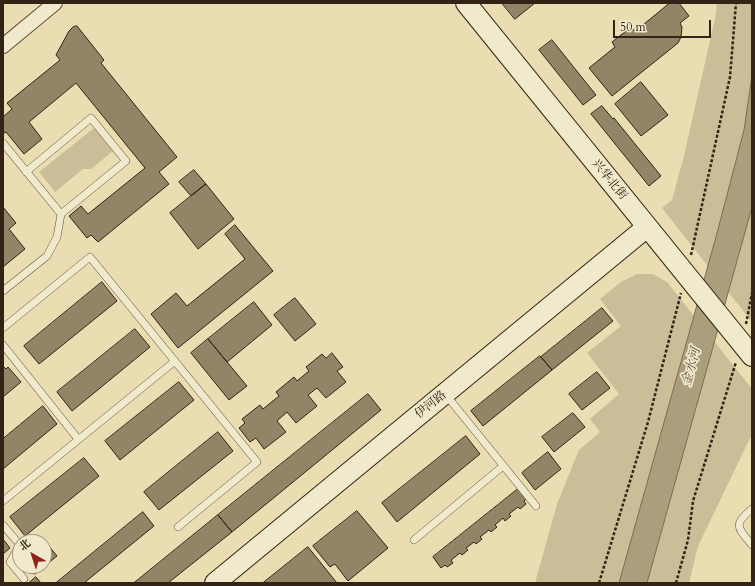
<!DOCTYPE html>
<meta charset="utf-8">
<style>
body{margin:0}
#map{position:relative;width:755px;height:586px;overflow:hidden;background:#e9ddb1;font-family:Cardo,"Noto Serif SC",serif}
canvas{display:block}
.frame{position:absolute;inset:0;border:4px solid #322316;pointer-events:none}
.north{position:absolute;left:12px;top:534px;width:40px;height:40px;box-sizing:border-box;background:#f1e9cc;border:1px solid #a59a83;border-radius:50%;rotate:321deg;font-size:11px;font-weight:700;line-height:16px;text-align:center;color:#322316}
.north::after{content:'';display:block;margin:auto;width:14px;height:18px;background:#8f2418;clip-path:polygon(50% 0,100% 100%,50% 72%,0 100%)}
.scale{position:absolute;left:613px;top:20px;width:98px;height:18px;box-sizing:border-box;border:2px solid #322316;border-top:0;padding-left:5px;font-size:12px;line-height:14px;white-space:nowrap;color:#322316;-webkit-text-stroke:3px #f1e9cc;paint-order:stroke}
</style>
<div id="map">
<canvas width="755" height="586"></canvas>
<div class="frame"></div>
<div class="north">北</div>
<div class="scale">50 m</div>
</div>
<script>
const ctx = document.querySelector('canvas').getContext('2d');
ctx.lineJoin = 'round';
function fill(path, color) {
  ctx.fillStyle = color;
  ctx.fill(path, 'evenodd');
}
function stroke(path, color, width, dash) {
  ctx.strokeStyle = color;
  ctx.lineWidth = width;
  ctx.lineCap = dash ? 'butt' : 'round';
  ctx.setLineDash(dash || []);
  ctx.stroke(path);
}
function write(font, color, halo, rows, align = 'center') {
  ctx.font = font + ' Cardo,"Noto Serif SC",serif';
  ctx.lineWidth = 3.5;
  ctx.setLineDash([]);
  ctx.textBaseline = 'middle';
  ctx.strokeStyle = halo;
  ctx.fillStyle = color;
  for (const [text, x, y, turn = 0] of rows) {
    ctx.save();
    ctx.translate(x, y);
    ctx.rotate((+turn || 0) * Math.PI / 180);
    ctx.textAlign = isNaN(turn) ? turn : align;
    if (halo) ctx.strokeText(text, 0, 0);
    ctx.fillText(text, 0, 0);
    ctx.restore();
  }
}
fill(new Path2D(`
 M717 3H752V322L662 208 672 200 684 156 716 14Z
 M94 128 113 151 91 169H83L55 192 39 172Z
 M637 274H653L667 282 752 389V434L698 546 689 583H535L557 504 579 450 600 432 590 419 619 394 587 353 621 326 600 299 621 282Z`), '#cabd97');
const water = new Path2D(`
 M752 76V207L742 243 647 583H619L716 237 744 130Z`);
fill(water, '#ab9e7c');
stroke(water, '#7b6d53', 1);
const building = new Path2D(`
 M502 3H535L515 19Z
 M670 3H679L689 16 680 23 682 27 681 37 678 43 612 96 589 68 615 47 612 42 631 27 635 31Z
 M77 26 104 60 101 63 177 157 159 172 169 184 98 242 91 235 87 238 69 216 81 206 88 214 145 168 76 83 29 122 42 139 24 154 6 132 4 133 3 132V117L12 109 7 103 60 60 56 55 69 31 73 27Z
 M552 40 596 95 583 105 539 50Z
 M641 82 668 115 641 136 615 104Z
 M602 106 613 119 614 118 661 176 649 186 591 114Z
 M194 170 206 184 191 196 179 182Z
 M206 184 234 219 198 249 170 213Z
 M3 207 16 223 9 229 25 249 3 267Z
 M235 225 273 271 178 348 151 314 176 293 187 306 245 259 225 234Z
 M102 282 117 301 39 364 24 346Z
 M295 298 316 324 295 341 274 315Z
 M254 302 272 325 227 362 208 339Z
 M602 308 613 321 552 370 541 357Z
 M135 329 150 347 72 411 57 392Z
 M208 339 247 386 229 400 191 353Z
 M332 353 343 367 337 371 346 382 326 398 317 388 308 395 317 406 296 423 287 412 277 421 286 432 264 449 256 438 250 442 239 428 245 423 242 419 260 405 263 409 279 396 276 392 294 377 297 381 309 371 306 367 322 354 326 358Z
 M540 356 552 370 483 426 471 411Z
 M3 366 6 369 8 367 21 382 3 397Z
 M597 372 610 388 582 410 569 394Z
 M179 382 194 400 120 460 105 441Z
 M368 394 381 410 232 532 218 515Z
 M43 406 57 424 3 469V439Z
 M573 413 585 427 554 452 542 437Z
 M218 432 233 451 159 510 144 492Z
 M466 436 480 454 397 522 382 503Z
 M548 452 561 469 535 490 522 473Z
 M84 458 99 476 25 536 10 517Z
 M518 489 526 499 524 501 526 504 520 509 518 507 509 514 511 516 505 521 503 518 495 525 497 527 491 532 489 530 480 537 482 539 476 544 474 542 466 548 468 550 462 555 460 553 451 560 453 563 447 567 445 565 441 568 433 557Z
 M357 511 388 548 348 581 335 564 330 567 313 546Z
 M143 512 154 526 84 583H56Z
 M218 515 232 532 168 583H134Z
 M3 539 10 548 3 554Z
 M43 539 57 556 47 564 44 560V542H39Z
 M308 547 337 583H263Z
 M21 566H42V568L35 574 26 572Z
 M36 577 41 583H29Z`);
fill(building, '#918467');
stroke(building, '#322316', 1);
const lane = new Path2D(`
 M3 143 61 214 57 237 47 256 3 291
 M26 172 91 118 126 161 61 214
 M3 328 90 257 257 462 178 527
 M3 345 78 439
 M446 395 536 506
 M3 501 175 361
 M752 509C732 525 738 528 752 545
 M3 525 20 545 10 562 24 579
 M414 540 503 466`);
const street = new Path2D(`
 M3 46 55 3`);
const secondary = new Path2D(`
 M466 3 752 356
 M215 583 647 227`);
stroke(lane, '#60523d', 8);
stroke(street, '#60523d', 16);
stroke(secondary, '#322316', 22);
stroke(new Path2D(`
 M691 255 730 77 736 3
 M746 324 752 293
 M599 583 648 422 681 293
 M676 583 688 540 693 501 736 362`), '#322316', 2.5, [3, 2]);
stroke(lane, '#f1e9cc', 7);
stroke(street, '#f1e9cc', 14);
stroke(secondary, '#f1e9cc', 20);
write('12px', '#322316', '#f1e9cc', [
 ["兴华北街",609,180,51],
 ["伊河路",431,405,-39]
]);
write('italic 13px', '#5c4e3a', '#f1e9cc', [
 ["金水河",692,367,-75]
]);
</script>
